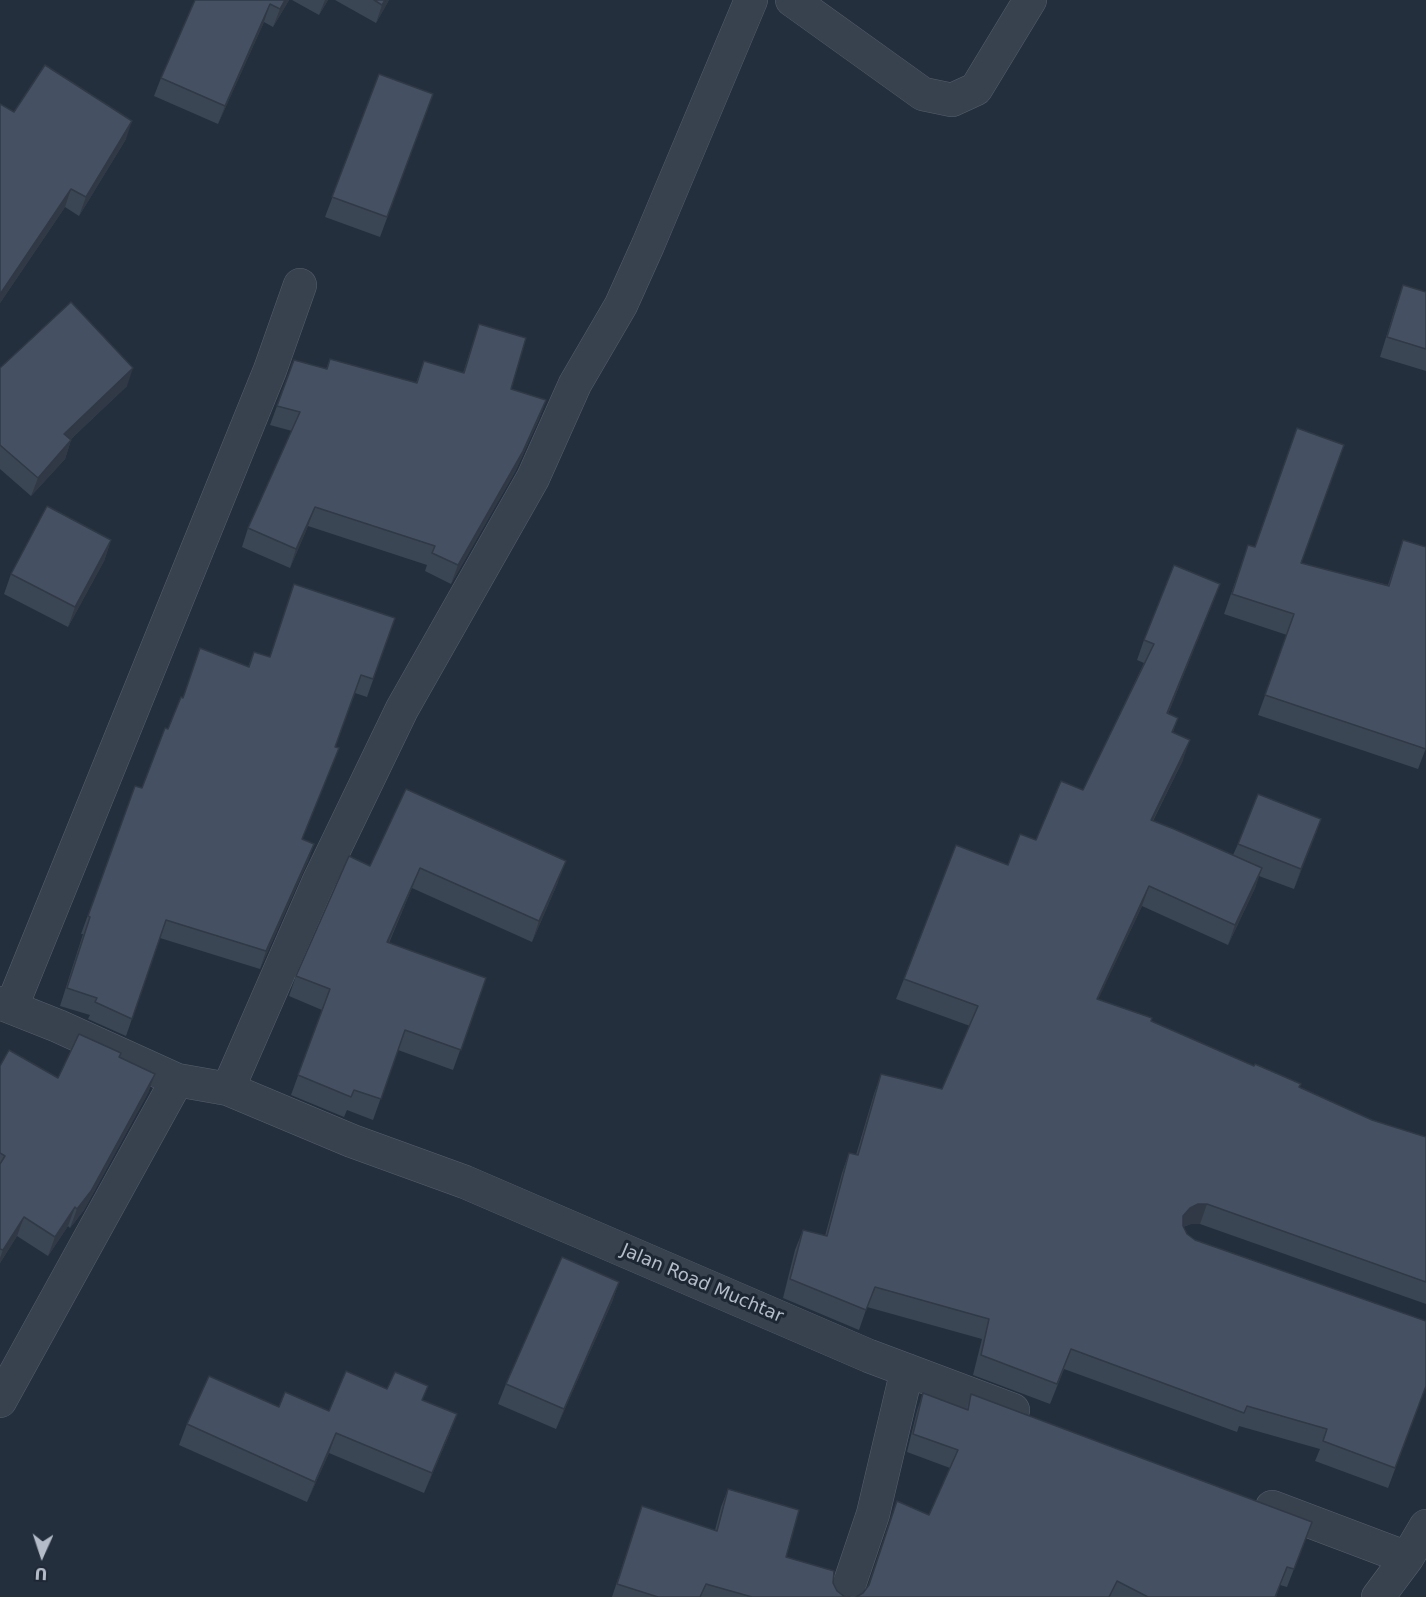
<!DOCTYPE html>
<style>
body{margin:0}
#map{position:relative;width:1426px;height:1597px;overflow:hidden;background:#242f3e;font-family:"DejaVu Sans",sans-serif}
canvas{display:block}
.north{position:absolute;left:12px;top:1525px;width:60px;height:60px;-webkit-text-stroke:4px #1d2633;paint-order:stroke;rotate:183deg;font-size:16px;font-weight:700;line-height:24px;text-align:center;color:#b4bcc9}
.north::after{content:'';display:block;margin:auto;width:21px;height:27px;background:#b4bcc9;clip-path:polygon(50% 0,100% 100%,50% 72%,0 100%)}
</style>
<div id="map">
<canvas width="1426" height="1597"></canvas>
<div class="north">U</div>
</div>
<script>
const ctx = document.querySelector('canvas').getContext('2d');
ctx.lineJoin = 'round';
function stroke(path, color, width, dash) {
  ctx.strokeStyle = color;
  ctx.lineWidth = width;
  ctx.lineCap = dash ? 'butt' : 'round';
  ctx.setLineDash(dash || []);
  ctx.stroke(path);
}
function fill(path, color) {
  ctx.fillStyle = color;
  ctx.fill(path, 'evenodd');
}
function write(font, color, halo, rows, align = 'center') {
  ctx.font = font + ' "DejaVu Sans",sans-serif';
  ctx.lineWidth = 6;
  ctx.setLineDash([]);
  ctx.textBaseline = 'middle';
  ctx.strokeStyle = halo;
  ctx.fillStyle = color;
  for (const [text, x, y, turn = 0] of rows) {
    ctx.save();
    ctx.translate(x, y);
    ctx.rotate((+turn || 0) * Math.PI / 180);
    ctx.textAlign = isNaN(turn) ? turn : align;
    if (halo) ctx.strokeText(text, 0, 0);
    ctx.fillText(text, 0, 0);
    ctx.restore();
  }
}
const minor = new Path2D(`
 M792 0 923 94 952 100 976 89 1030 0
 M0 1003 58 1026 177 1080 228 1089 352 1141 465 1182 869 1356 1013 1410
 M12 1006 270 370 300 285
 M228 1089 318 883 402 709 533 478 575 384 621 305 648 245 751 0
 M0 1401 177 1080
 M1272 1507 1407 1558
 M845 1597 873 1514 907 1370
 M1378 1597 1407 1558 1426 1526`);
stroke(minor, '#565f6c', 34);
stroke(minor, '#38414e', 33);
fill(new Path2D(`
 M195 0H289L273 27 264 22 218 124 154 96 161 78Z
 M292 0H328L319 15Z
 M335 0H389L376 23Z
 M379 74 433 94 380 237 325 217Z
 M0 104 14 112 126 139 79 216 65 207 0 303Z
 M1403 285 1426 292V371L1380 357 1396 305Z
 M479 324 511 389 546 400 539 419 516 470 451 584 425 571 427 565 308 526 290 568 242 547 248 528 292 431 270 425 294 360 326 369 330 359 416 383 424 361 463 373Z
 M0 368 127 386 71 439V440L65 459 31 496 0 469Z
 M111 540 104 561 68 627 4 594 11 574Z
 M1403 540 1426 748 1418 769 1258 715 1287 635 1224 614 1248 545 1301 563 1388 585Z
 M294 584 395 618 367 697 355 693 335 747 339 748 302 839 314 844 308 861 260 969 160 938 126 1036 88 1019 90 1015 60 1006 83 934H81L135 786 142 788 168 729 183 698 200 648 248 667 254 652 270 657Z
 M1220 584 1168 714 1178 718 1173 732 1183 760 1153 821 1233 855 1238 844 1321 819 1294 889 1259 876 1255 888 1228 945 1142 906 1098 999 1151 1021 1372 1120 1426 1137V1304L1200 1224H1191L1183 1227 1187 1234 1195 1240 1426 1386 1388 1488 1315 1461 1320 1449 1239 1426 1237 1432 1064 1369 1050 1404 973 1375 982 1339 867 1307 859 1330 783 1298 795 1250 803 1230 825 1236 842 1173 849 1153 856 1155 874 1094 881 1074 942 1089 970 1026 896 999 904 979 1008 865 1036 840 1083 790 1144 663 1137 660 1144 640Z
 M406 789 558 882 532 942 412 888 389 943 486 978 453 1070 398 1050 373 1120 347 1110 344 1117 291 1095 322 1010 289 996 296 976 370 866Z
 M119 1057 155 1074 148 1093 84 1210 70 1228 68 1226 48 1256 17 1236 0 1263V1066L58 1078Z
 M619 1282 612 1302 556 1429 498 1404 506 1384Z
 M387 1389 423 1400 457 1414 449 1435 424 1493 329 1453 307 1502 179 1445 187 1424 329 1411Z
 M923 1393 966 1409 971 1394 1312 1522 1287 1587 1280 1585 1276 1597H856L863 1593 868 1586 897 1501 929 1515 950 1468 907 1452 917 1411Z
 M728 1489 786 1557 833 1583 837 1591 845 1597H850H612L642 1506 715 1530 721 1507Z`), '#3b4654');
fill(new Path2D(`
 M285 0H289L273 27 280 9Z
 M325 0H328L319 15Z
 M385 0H389L376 23 382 5Z
 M270 4 264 22 218 124 225 106Z
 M132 121 126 139 79 216 86 197Z
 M71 189 65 207 0 303V294Z
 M133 368 127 386 57 452 64 434Z
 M546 400 539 419 516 470 451 584 458 565Z
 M71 440 65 459 31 496 38 478Z
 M315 507 308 526 290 568 296 549Z
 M111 540 104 561 68 627 75 607Z
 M1220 584 1213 603 1160 733 1167 713Z
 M1190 740 1183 760 1143 840 1151 820Z
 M1321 819 1314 839 1294 889 1301 869Z
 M314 844 308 861 260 969 266 951Z
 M566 861 558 882 532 942 539 921Z
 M420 868 412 888 380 962 387 942Z
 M1262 868 1255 888 1228 945 1235 925Z
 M1149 886 1142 906 1089 1019 1097 999Z
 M155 1074 148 1093 84 1210 70 1228 77 1209Z
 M1198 1204H1207L1200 1224H1191L1182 1227 1183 1216 1190 1208Z
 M75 1207 68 1226 48 1256 55 1237Z
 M24 1217 17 1236 0 1263V1258L3 1250Z
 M619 1282 612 1302 556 1429 564 1409Z
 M457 1414 449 1435 424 1493 432 1473Z
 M336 1433 329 1453 307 1502 315 1482Z`), '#303945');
const building = new Path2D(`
 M195 0H285L280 9 270 4 225 106 161 78Z
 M374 0H385L382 5Z
 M45 65 132 121 86 197 71 189 0 294V104L14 112Z
 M379 74 433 94 387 217 332 197Z
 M1403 285 1426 292V349L1387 337Z
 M71 302 133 368 64 434 71 440 38 478 0 445V368Z
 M479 324 526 338 511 389 546 400 523 451 458 565 432 553 435 546 315 507 296 549 248 528 300 412 277 406 294 360 327 369 330 359 417 383 424 361 464 373Z
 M1297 428 1344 445 1301 563 1389 586 1403 540 1426 547V749L1265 695 1294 614 1232 594 1248 545 1255 547Z
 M47 506 111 540 75 607 11 574Z
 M1174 565 1220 584 1167 713 1178 718 1172 732 1190 740 1151 820 1174 829 1262 868 1235 925 1149 886 1097 999 1152 1018 1151 1021 1254 1066 1255 1064 1301 1084 1299 1087 1372 1120 1426 1137V1282L1207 1204H1198L1190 1208 1183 1216V1226L1187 1234 1195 1240 1426 1321V1386L1395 1468 1323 1441 1327 1429 1247 1406 1244 1413 1071 1349 1057 1384 981 1355 989 1319 875 1287 866 1310 790 1279 803 1230 827 1236 849 1153 858 1155 881 1074 942 1089 978 1006 904 979 956 845 1008 865 1020 834 1036 840 1061 781 1083 790 1154 644 1144 640Z
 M294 584 395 618 373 679 361 675 335 747 339 748 302 839 314 844 266 951 166 920 132 1019 95 1002 97 998 67 988 90 917 88 916 135 786 142 788 165 728 168 729 181 697 183 698 200 648 249 667 254 652 270 657Z
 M406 789 566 861 539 921 420 868 387 942 486 978 461 1050 405 1030 381 1099 354 1090 351 1097 298 1075 330 989 296 976 349 856 370 866Z
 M1258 794 1321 819 1301 869 1238 844Z
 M79 1034 121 1053 119 1057 155 1074 91 1191 77 1209 75 1207 55 1237 24 1217 3 1250 0 1249V1164L5 1156 0 1153V1066L9 1050 58 1078Z
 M562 1257 619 1282 564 1409 506 1384Z
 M346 1371 387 1389 395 1372 428 1386 422 1400 457 1414 432 1473 336 1433 315 1482 187 1424 209 1376 279 1407 285 1392 329 1411Z
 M923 1393 968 1410 971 1394 1312 1522 1294 1569 1287 1567 1275 1597H1148L1117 1581 1109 1597H856L863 1593 869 1585 897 1501 929 1515 958 1450 913 1434Z
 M728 1489 799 1510 786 1557 834 1571 833 1583 837 1591 845 1597H850H752L706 1584 700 1597H658L617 1584 642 1506 717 1531Z`);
fill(building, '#455162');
stroke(building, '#303945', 1.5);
write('18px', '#b4bcc9', '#1d2633', [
 ["Jalan Road Muchtar",702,1284,23]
]);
</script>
